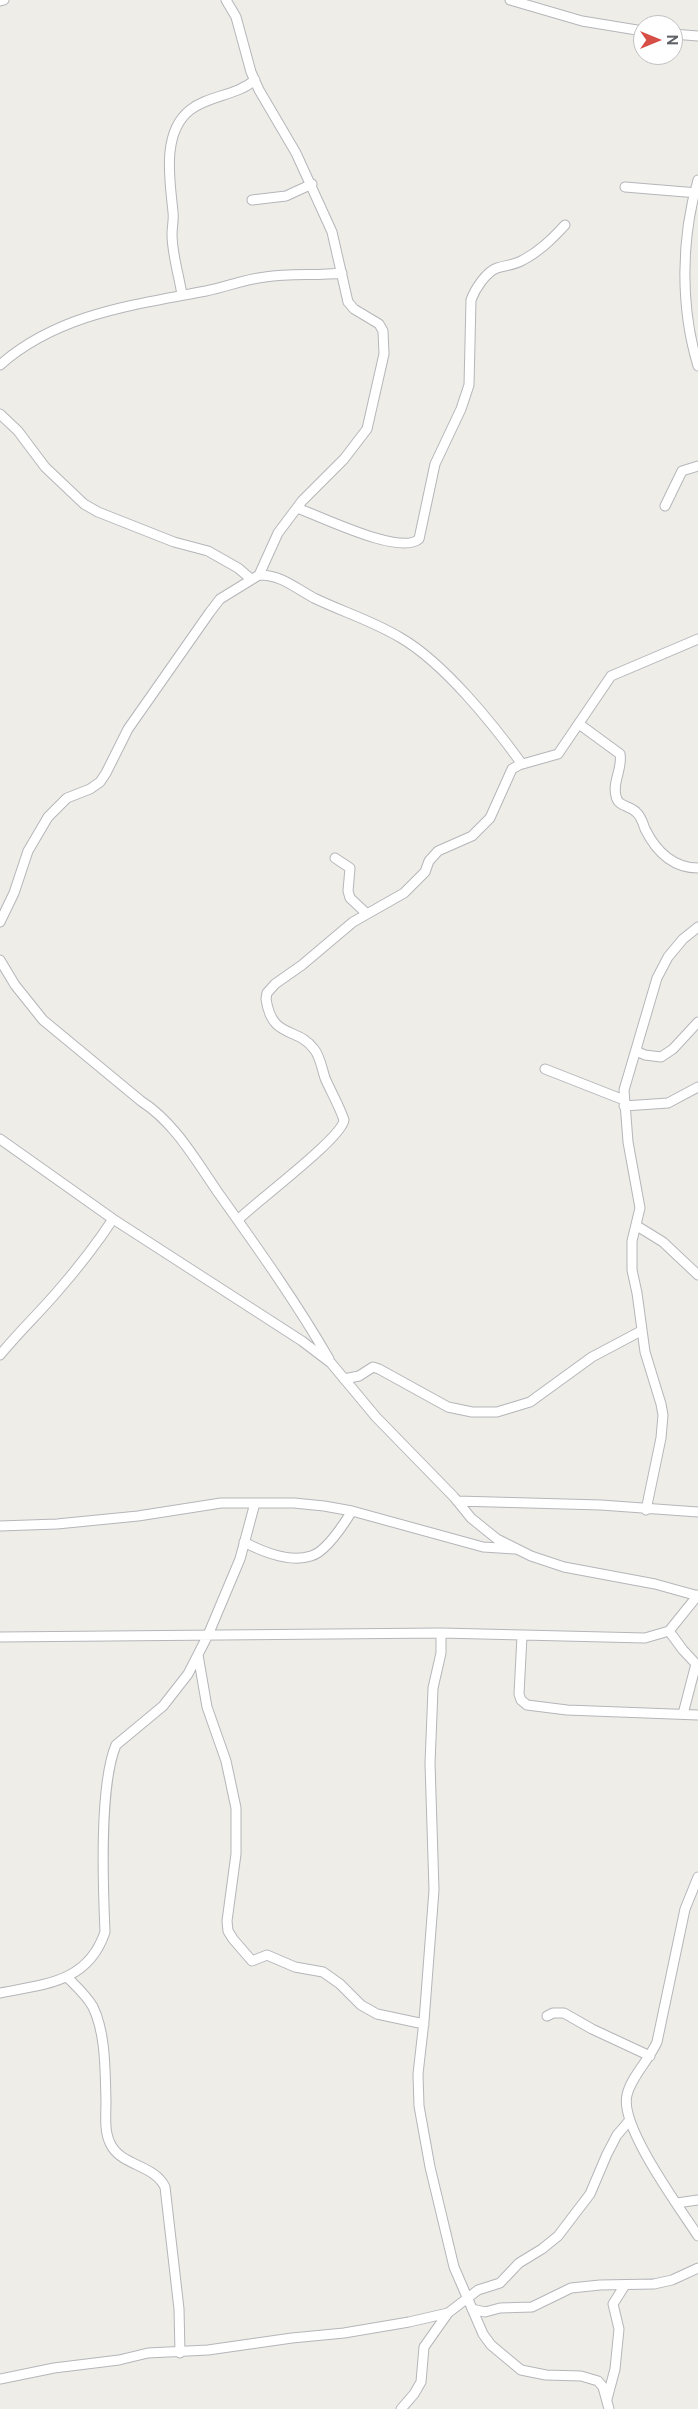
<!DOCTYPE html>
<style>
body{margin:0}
#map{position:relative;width:698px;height:2409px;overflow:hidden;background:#efede7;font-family:"Public Sans",sans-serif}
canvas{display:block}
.north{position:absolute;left:633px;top:15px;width:50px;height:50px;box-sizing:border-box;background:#fff;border:1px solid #bfc0c1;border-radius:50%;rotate:90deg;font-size:14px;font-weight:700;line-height:20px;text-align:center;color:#5e6165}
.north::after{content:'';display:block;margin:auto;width:18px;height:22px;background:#d64e45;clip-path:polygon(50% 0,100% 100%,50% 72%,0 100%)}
</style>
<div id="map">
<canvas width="698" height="2409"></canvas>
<div class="north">N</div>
</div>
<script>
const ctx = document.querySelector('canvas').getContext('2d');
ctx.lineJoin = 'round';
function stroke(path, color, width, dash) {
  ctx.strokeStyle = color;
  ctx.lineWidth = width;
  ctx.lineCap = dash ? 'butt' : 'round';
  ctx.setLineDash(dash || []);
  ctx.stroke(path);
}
const minor = new Path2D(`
 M510 0 582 21 643 31
 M0 1 4 0
 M673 34 698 36
 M698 180C681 238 680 307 698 366
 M625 187 698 193
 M252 200 286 196 312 184
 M182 295C179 275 172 254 172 234 172 227 174 219 173 212 170 181 161 133 190 110 209 95 236 96 255 80
 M0 365C58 314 133 305 206 291 226 287 245 279 265 277 291 273 317 276 342 273
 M0 414 18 431 45 467 84 504 98 512 174 542 208 551 238 568 251 579
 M665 506 682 471 698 466
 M297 508C320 516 400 556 419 539L435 464 461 409 469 385 471 300C475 289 486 272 497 268 506 265 515 265 523 260 540 251 552 239 565 225
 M259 575C282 575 295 588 314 598 343 612 373 621 401 638 444 663 493 724 522 764
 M579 724 620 754C623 768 612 782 616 796 618 807 629 805 636 812 641 816 643 823 645 829 656 851 672 868 698 868
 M335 858 350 868 348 891 350 898 366 913
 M0 922 14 893 28 851 48 817 67 798 90 789 100 782 106 773 128 729 210 612 220 599 259 575 278 533 302 501 344 459 367 429 384 354 383 331 379 324 354 309 348 302 332 232 296 153 259 90 251 72 236 17 226 0
 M0 960 15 985 43 1020 141 1101C174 1122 195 1159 217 1191 256 1246 295 1300 329 1359
 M636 1051 645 1055 661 1057 673 1049 698 1022
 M545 1069 624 1100
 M624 1106 668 1103 698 1087
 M0 1139 113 1219 302 1341 331 1363 376 1417 454 1497 471 1518 497 1539 531 1556 564 1567 655 1584 698 1596
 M239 1219C257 1201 342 1138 344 1120 339 1105 331 1092 325 1078 322 1069 320 1056 314 1049 297 1026 272 1040 266 999L267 993 275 984 302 965 353 922 404 893 425 872 429 861 438 851 472 836 490 818 512 769 519 765 558 754 611 676 698 639
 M637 1226 663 1242 698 1275
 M0 1355C18 1333 38 1314 57 1292 77 1269 96 1245 113 1219
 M344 1379 359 1376 373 1367 379 1369 448 1407 472 1412H497L530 1402 592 1357 641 1331
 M457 1501 601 1505 698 1512
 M646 1510 661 1438 663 1415 661 1404 645 1352 637 1293 632 1270V1241L640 1208 628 1142 624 1090 657 978 668 957 683 939 698 927
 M0 1526 57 1524 138 1516 221 1503H294L324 1506 352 1511 483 1547 515 1549
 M244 1542C263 1552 289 1563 311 1556 326 1552 344 1524 352 1511
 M669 1631 683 1650 698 1666
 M441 1633V1653L433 1688 432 1714 430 1763 434 1890 424 2021 418 2074 419 2106 430 2167 454 2267 483 2334 491 2345 521 2370 546 2375 581 2376 598 2381 603 2387 609 2409
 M522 1636 519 1694 521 1700 527 1705 567 1710 698 1715
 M0 1637 441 1633 645 1638 669 1631 698 1595
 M198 1655 207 1707 226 1761 236 1808V1854L227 1921 228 1931 233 1939 252 1961 267 1955 295 1967 323 1972 340 1984 361 2005 377 2014 424 2024
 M683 1714 696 1664
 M698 1877 685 1909 657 2042C649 2060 631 2077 627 2095 619 2126 680 2208 698 2236
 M68 1978C77 1987 87 1996 93 2007 106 2034 105 2071 106 2101 106 2114 104 2131 110 2143 120 2166 154 2164 165 2187L179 2309 180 2353
 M0 1993C44 1984 88 1983 105 1932 103 1886 99 1785 116 1745L163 1706 188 1674 208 1635 240 1559 255 1503
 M547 2016 553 2013H564L592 2029 650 2056
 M677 2203 698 2200
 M472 2309 485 2312 500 2308 532 2307 571 2288 600 2285 654 2284 672 2280 698 2268
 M0 2379 54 2368 119 2360 148 2353 208 2350 292 2338 344 2333 409 2322 448 2313 478 2290 500 2283 519 2263 542 2249 558 2236 590 2194 607 2154 617 2135 629 2121
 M607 2399 615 2369 619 2329 613 2304 625 2285
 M401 2409 414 2394 421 2382 424 2347 448 2313`);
stroke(minor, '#b4b6ba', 11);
stroke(minor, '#fff', 9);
</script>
